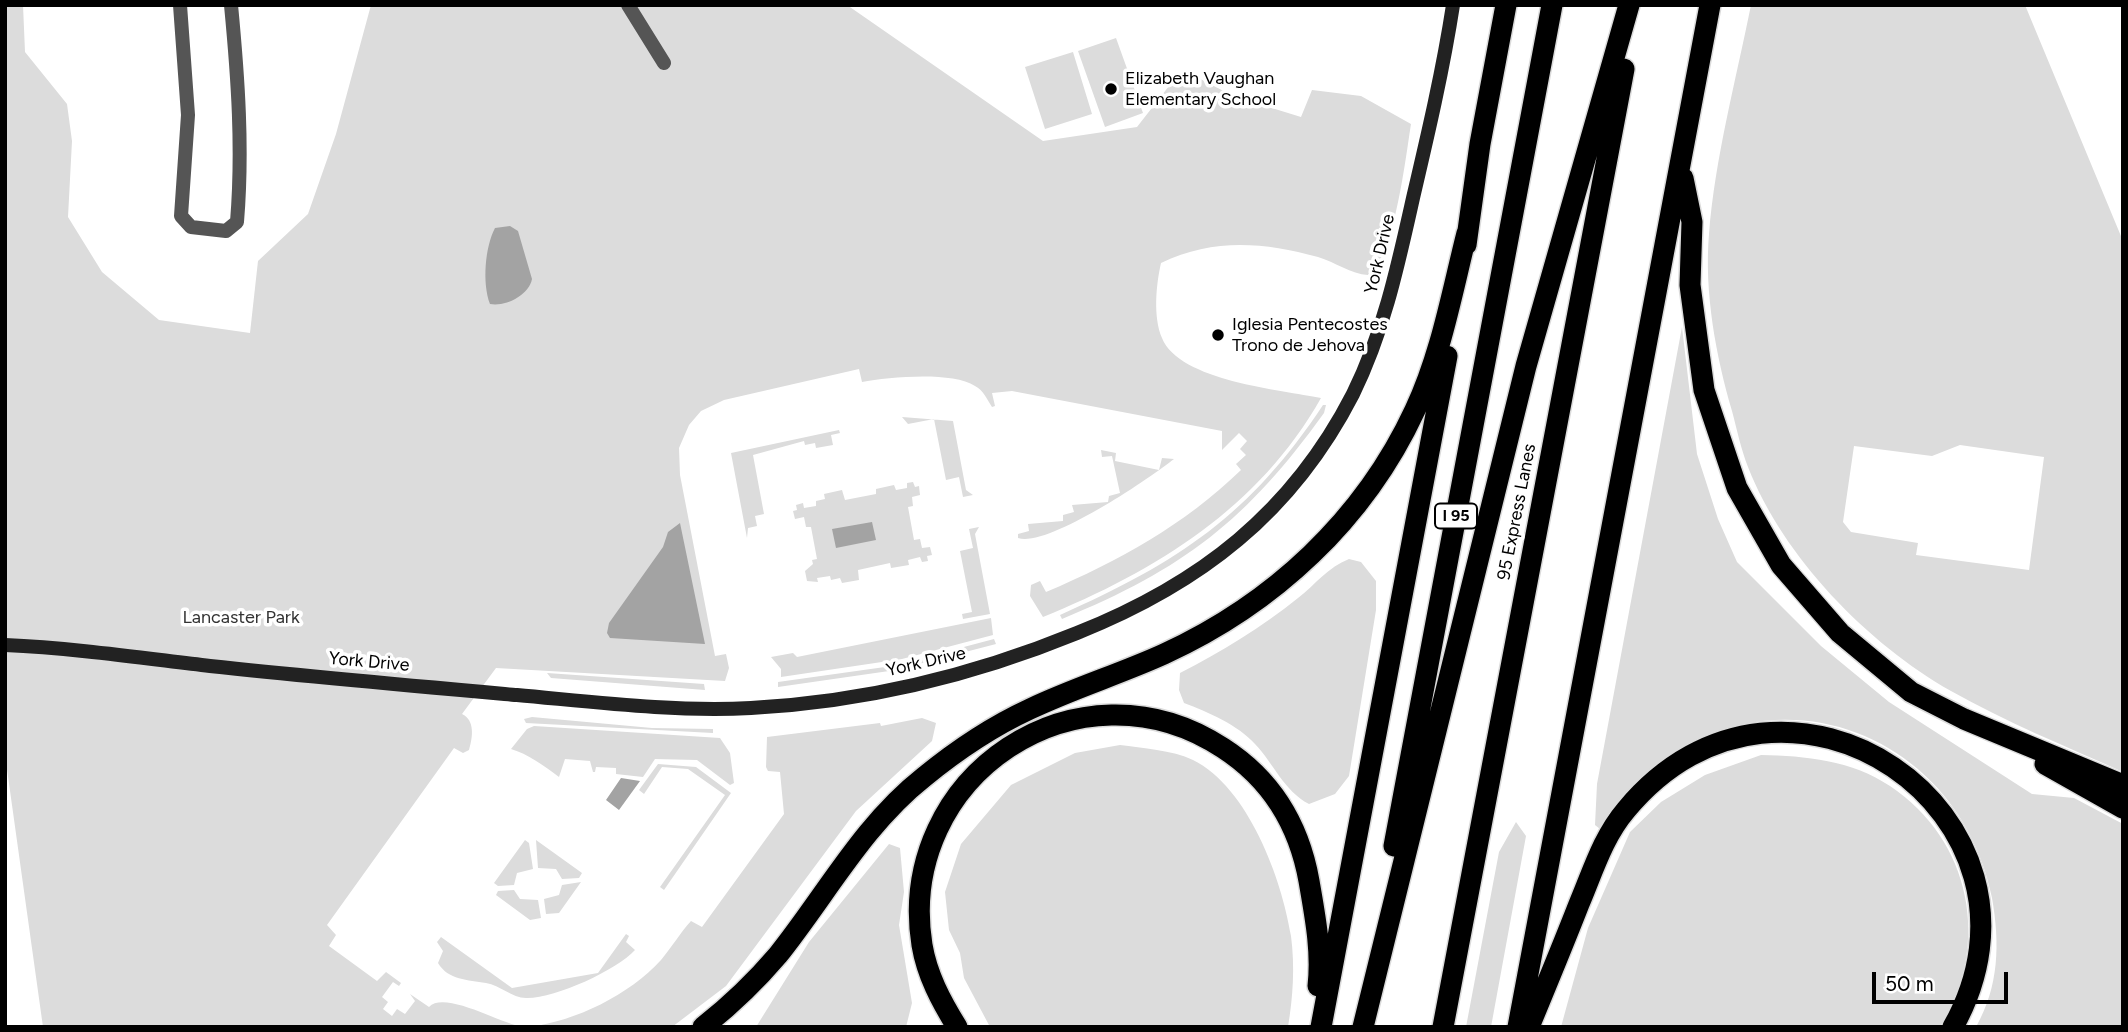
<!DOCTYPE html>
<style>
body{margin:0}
#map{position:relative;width:2128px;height:1032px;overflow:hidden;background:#fff;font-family:Figtree,sans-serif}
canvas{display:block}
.frame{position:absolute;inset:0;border:7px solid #000;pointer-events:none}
.scale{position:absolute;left:1872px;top:972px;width:136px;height:32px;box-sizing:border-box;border:4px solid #000;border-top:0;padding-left:9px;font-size:21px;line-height:24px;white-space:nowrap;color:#000;-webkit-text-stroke:5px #fff;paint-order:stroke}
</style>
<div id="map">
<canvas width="2128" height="1032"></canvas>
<div class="frame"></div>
<div class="scale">50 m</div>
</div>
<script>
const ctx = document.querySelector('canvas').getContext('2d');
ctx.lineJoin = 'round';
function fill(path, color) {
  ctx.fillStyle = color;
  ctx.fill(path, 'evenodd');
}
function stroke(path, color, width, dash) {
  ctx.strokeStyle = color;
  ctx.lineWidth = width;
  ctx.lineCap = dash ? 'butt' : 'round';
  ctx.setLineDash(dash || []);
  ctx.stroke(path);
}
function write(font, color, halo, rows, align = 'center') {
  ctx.font = font + ' Figtree,sans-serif';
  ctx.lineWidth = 7;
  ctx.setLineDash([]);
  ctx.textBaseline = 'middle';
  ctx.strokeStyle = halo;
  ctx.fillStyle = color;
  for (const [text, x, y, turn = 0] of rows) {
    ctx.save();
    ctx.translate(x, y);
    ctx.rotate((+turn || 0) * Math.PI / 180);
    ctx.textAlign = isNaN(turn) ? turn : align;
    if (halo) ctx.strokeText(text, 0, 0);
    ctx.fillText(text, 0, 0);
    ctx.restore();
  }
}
fill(new Path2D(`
 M5 5H23L25 52 67 104 72 141 68 217 102 272 159 320 250 333 258 261 308 214 336 134 371 5H847L1043 141 1137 127 1169 86 1193 75 1233 96 1301 117 1312 90 1361 96 1411 124C1406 155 1394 260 1368 275 1351 274 1335 262 1318 257 1263 242 1213 238 1161 263 1156 285 1153 317 1162 338 1179 381 1282 390 1321 398 1259 508 1156 571 1043 617L1030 596 1031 585 1040 581 1046 592C1119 561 1184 525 1241 470L1236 464 1246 455 1240 449 1247 441 1239 433 1222 450V431L1012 391 992 393 995 406 992 407C987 399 983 390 975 386 952 371 889 377 862 382L859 369 724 400 701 411 689 425 679 448 680 475 715 656 726 654 729 668 725 681 496 668 462 714C475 720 473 737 469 750L463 753 454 748 327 925 336 935 329 946 377 981 386 972 401 983 399 986 393 982 382 997 388 1002 383 1009 392 1016 397 1009 405 1014 415 1001 410 994 429 1007C445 990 503 1025 523 1027H43L5 755Z
 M1751 5H2025L2123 241V772C2065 746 2006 722 1951 691 1868 644 1783 557 1748 467 1741 449 1737 430 1732 411 1716 356 1704 292 1709 234 1715 158 1736 80 1751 5ZM1960 445 2044 457 2029 570 1916 555 1918 543 1851 532 1843 522 1854 446 1932 456Z
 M1116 38 1143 113 1105 127 1078 51Z
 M1073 52 1092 114 1045 129 1025 67Z
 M1682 327 1697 454 1718 519 1737 562 1821 646 1889 702 2032 794 2074 798 2123 824V1027H1976C1999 986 2000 944 1992 898 1965 759 1823 678 1692 742 1653 762 1626 794 1600 829L1595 825 1597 784Z
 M1323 405H1326L1324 413C1247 520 1184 569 1062 619L1060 615C1179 562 1250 515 1323 405Z
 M902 417 953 421 966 490 973 495 963 497 959 477 946 480 934 419 908 424Z
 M839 430 840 433 831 435 833 445 816 448 815 443 805 445 804 441 753 455 764 514 755 516 757 526 748 528 747 538 731 453Z
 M1101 450 1116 453 1115 461 1159 470 1162 458 1174 459C1149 479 1047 548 1018 538V534L1029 531 1028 524 1063 521V515L1074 512 1072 505 1108 502 1109 496 1120 493 1112 456 1102 457Z
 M913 482 915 487 919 486 920 495 912 497 913 506 908 507 914 540 920 539 922 548 930 547 932 555 927 556 928 561 922 562 920 557 908 560 909 565 891 568 890 563 858 570 859 580 842 583 840 578 831 580 830 576 817 578 818 582 807 581 805 571 813 564 812 560 817 559 811 527H806L804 517 795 519 793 511 797 510 796 505 803 503 804 508 816 506V501L825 499 824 494 842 490 845 500 876 494V489L894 485 896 490 907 488V483Z
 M979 527 975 534 990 614 963 619 962 614 972 612 960 551 973 548 969 529Z
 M1349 559 1361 562 1376 581V610L1349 776 1335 794 1309 804C1284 791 1274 764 1255 744 1238 725 1208 712 1184 703L1179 690 1180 673C1221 652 1262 627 1298 598 1316 584 1328 567 1349 559Z
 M991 618 993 635 902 659 781 677V669L771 657 793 653 797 657Z
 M994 639 996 644 896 670 778 687V682L892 666Z
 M547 673 704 684 705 690 551 678Z
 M532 717 652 728 713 729V733L526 723 524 719Z
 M922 718 936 723 932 741 856 811 726 986 672 1027H529C576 1021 629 995 661 960 672 947 680 933 691 921L702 927 784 814 780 772 768 771 766 767 767 737 880 723 881 726Z
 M534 726 720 738 730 753 734 783 730 785 697 760 655 759 643 777 616 774V768L596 767 595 772H593L590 761 565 759 559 777C543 765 528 754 511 749L527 729Z
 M1120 745C1142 748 1172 750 1193 760 1248 787 1282 879 1291 936 1295 967 1293 997 1288 1027H990L964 978 960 953 949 930 945 892 961 844 1011 785 1075 753Z
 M1761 755C1806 756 1851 760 1890 786 1971 840 1992 944 1940 1027H1561L1588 928 1630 832 1661 802 1705 775Z
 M658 764 696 767 731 793 664 890 660 887 725 795 688 769 662 767 644 794 639 790Z
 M1516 822 1526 836 1491 1027H1466L1499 852Z
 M525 840 529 843 533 869 517 873 514 885 498 886 494 883Z
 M536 840 582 873 579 878 562 879 556 869 538 868Z
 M889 844 900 848 904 892 899 925 912 1003 906 1027H756L809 942Z
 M581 882 559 913 546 914 544 899 559 895 562 885Z
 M514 890 520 899 538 900 541 918 530 920 496 895 498 891Z
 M626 934 629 936 626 942 635 950C617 970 554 999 526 998 512 998 500 985 486 983 468 980 448 980 438 963L443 951 437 942 441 937 512 988 598 973Z`), '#dcdcdc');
fill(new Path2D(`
 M510 226 518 231 532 279C529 295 506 307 490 304 482 283 485 247 495 228Z
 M872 522 876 540 836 548 832 529Z
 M680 523 705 644 610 638 607 633 609 623 663 547 668 532Z
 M621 778 640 781 619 810 606 800Z`), '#a3a3a3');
const highway = new Path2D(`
 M1683 178 1692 222 1690 285 1704 390 1737 488 1781 565 1840 633 1911 692 1964 719 2123 785
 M1466 245 1480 144 1506 5
 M2045 764 2123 808
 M1394 846 1552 5
 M703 1027C731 1005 755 982 778 955 826 895 863 825 924 777 957 750 991 727 1030 709 1074 688 1120 674 1164 654 1273 604 1364 520 1415 410 1441 355 1452 292 1467 233
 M957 1027C941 1001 927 975 922 945 895 776 1079 653 1223 748 1271 779 1299 825 1309 881 1315 916 1322 951 1318 986
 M1321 1027 1447 356
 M1363 1027 1526 366 1629 5
 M1443 1027 1624 69
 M1518 1027 1710 5
 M1529 1027C1546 986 1563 945 1579 904 1593 871 1603 837 1626 810 1785 618 2071 816 1953 1027`);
stroke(highway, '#dbdbdb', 24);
stroke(new Path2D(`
 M180 5 188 115 181 216 191 227 226 231 237 222C243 149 238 78 231 5
 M628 5 664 63`), '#555', 14);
stroke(new Path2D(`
 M5 645C74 648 142 658 210 666 312 677 415 686 517 695 595 702 673 712 751 708 865 702 972 676 1077 633 1200 584 1292 513 1353 394 1384 331 1398 265 1413 198 1428 134 1443 70 1453 5`), '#222', 14);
stroke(highway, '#000', 21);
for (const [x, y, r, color] of [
 [1111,89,7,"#000"],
 [1218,335,7,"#000"]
]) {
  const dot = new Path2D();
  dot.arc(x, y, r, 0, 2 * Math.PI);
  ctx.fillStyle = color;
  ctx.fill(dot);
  stroke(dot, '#fff', 2.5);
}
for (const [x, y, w] of [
 [1456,516,42]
]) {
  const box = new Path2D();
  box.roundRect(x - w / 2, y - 12.5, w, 25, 5);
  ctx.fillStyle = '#fff';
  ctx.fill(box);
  stroke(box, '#000', 2);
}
write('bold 16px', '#000', null, [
 ["I 95",1456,516]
]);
write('18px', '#000', '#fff', [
 ["Elizabeth Vaughan",1125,79],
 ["Elementary School",1125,100],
 ["Iglesia Pentecostes",1232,325],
 ["Trono de Jehova",1232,346]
], 'left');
write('18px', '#000', '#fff', [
 ["York Drive",1380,254,-77],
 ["95 Express Lanes",1517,512,-79],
 ["York Drive",369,662,5],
 ["York Drive",926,662,-13]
]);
write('18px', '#333', '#fff', [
 ["Lancaster Park",241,618]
]);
</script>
